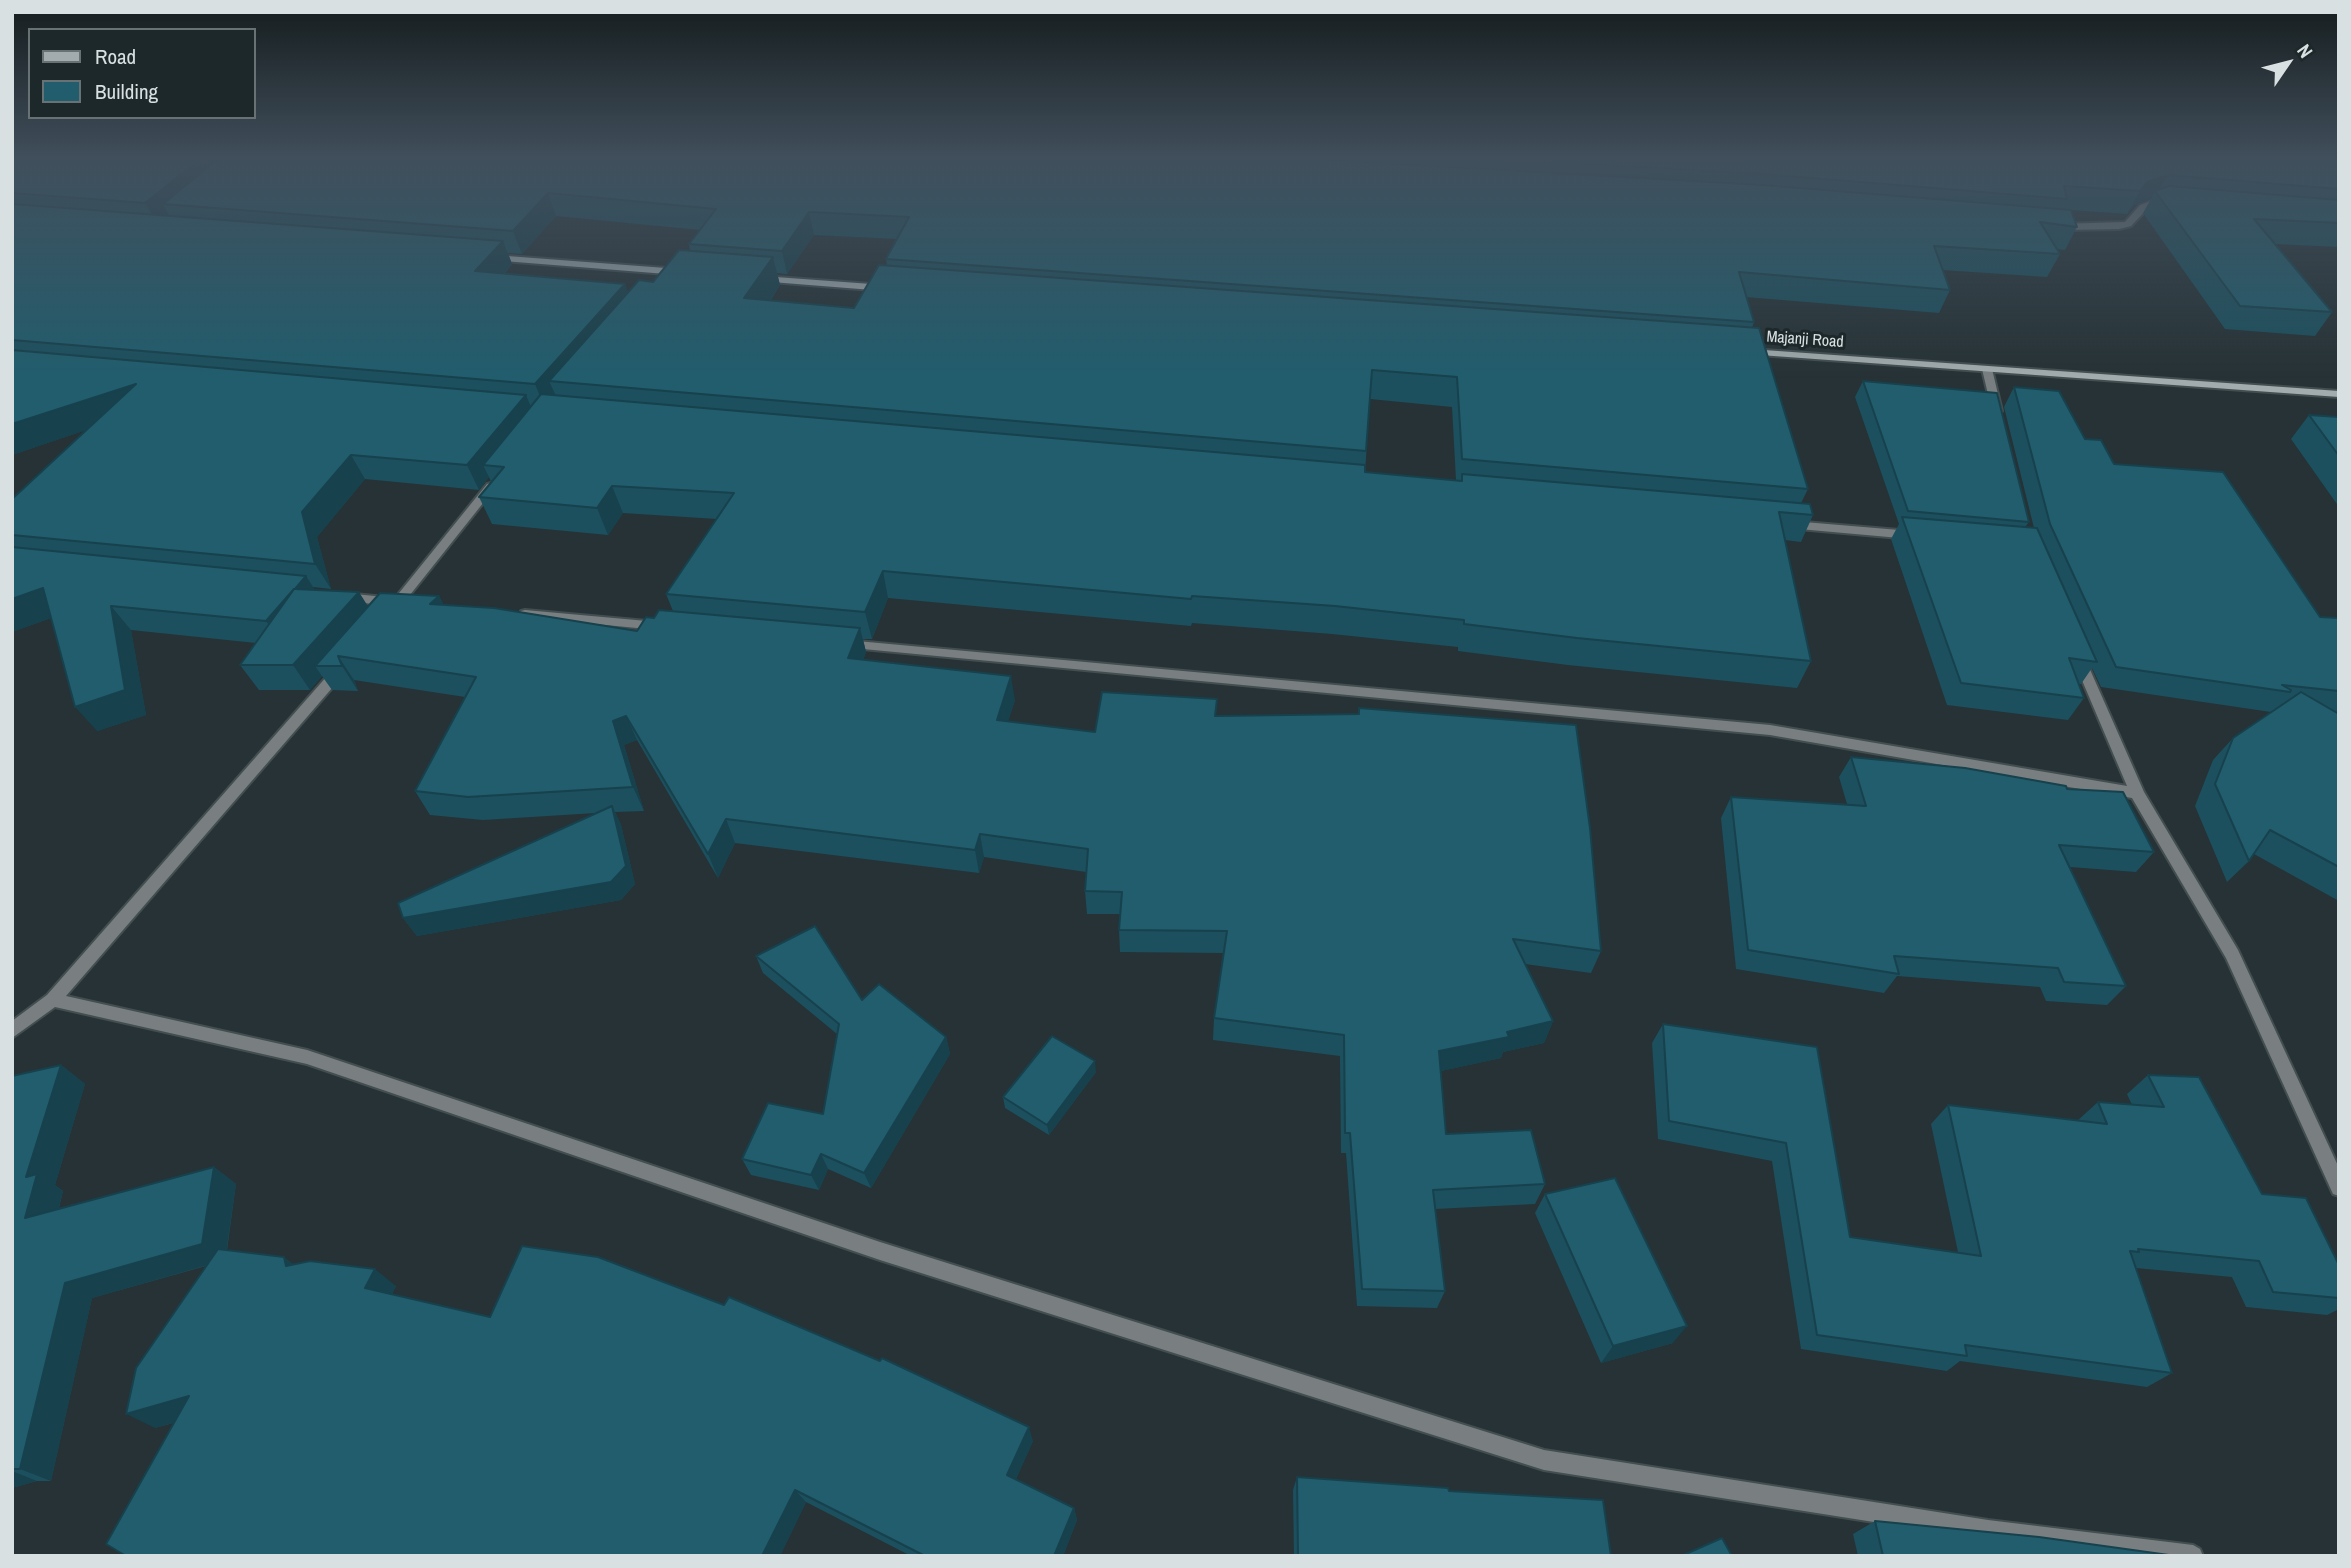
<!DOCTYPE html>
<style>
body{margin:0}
#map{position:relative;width:2351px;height:1568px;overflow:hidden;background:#263235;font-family:"Archivo Narrow",sans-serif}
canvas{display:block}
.frame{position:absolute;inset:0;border:14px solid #d9e0e2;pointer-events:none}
.legend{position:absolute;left:28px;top:28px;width:228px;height:91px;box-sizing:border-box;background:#1d282b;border:2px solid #687274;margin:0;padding:9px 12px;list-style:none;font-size:21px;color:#d9e0e2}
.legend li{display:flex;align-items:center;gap:14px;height:35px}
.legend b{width:35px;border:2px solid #687274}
.north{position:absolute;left:2253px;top:28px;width:70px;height:70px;-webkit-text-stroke:5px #1d282b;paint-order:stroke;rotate:55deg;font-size:19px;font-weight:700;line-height:28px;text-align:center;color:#d9e0e2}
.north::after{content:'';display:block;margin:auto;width:24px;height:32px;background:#d9e0e2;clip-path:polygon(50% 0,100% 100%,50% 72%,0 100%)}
</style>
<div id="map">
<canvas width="2351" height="1568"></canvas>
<div class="frame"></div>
<ul class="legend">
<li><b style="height:9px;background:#a2acae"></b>Road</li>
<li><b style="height:19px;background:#215d6d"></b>Building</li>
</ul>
<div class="north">N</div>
</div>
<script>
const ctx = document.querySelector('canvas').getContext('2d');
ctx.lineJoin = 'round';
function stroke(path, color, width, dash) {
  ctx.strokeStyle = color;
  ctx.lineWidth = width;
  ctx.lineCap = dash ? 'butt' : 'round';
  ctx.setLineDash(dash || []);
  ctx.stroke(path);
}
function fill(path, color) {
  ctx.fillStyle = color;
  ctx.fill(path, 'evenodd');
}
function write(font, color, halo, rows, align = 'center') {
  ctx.font = font + ' "Archivo Narrow",sans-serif';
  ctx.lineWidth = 6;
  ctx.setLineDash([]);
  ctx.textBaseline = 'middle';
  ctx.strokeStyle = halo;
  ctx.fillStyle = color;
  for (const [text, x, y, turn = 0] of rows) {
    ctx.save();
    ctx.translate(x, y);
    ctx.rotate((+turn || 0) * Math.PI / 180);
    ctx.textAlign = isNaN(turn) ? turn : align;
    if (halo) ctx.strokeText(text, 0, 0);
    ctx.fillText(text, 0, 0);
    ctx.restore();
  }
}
const minor = new Path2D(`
 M2151 201H2166L2170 204 2166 207H2149L2131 226 2119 229 2060 230 2056 227 2060 224 2125 222 2140 205Z
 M1987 366 1992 369 2002 411 1997 414 1992 411 1982 369Z
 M491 483 495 484V488L398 610H390L389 606 340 600 338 597 340 594 344 593 395 598 487 484Z
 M1792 521 1911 531 1917 535 1911 539 1788 528V522Z
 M525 610 658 622 664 626 658 630 521 617 519 614 521 611Z
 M846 640 1770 725 2127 786 2073 659 2079 655 2084 656 2144 792 2238 950 2339 1168V1196L2333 1194 2226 958 2132 798 1770 735 842 647 840 644 842 641Z
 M340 665 346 670 345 673 66 996 307 1050 880 1242 1544 1450 1988 1520 2193 1545 2200 1549 2203 1556H2108L1988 1540 1544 1470 880 1260 307 1064 55 1007 12 1038V1021L47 995 335 667Z`);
const secondary = new Path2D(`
 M494 255 679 269 684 272 679 275 491 260V256Z
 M762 276 885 285 890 288 885 291 759 281V277Z
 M1750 349 2339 391V397L1746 354V350Z`);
stroke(minor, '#434e51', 4);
stroke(secondary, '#434e51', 4);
fill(minor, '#797f81');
fill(secondary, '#a2acae');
fill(new Path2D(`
 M12 158H2339V247L2275 244 2332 312 2315 336 2225 329 2143 213 2151 199 2134 205 2127 214 2071 210 2077 227 2065 250 2057 249 2060 254 2047 277 1943 270 1950 290 1939 313 1746 297 1754 322 1752 328 1808 489 1801 503 1813 515 1801 542 1785 540 1811 661 1797 688 1568 665 1458 651V647L1332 634 1192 623 1191 626 888 598 872 639H863L866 652 863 660 1015 700 1008 721 1095 732 1217 699 1216 716 1358 714 1359 708 1601 951 1591 973 1525 964 1553 1021 1544 1043 1503 1052 1501 1058 1441 1071 1446 1134 1545 1184 1535 1204 1435 1209 1445 1291 1437 1308 1357 1306 1346 1153H1341L1340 1056 1213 1040 1214 1018 1223 953 1120 952 1119 930 1120 914H1087L1085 891 1086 872 984 857 979 873 735 843 718 878 637 740 624 745 644 811 615 812 621 825 635 884 621 900 417 936 403 918 596 813 483 820 430 815 415 791 465 697 354 680 358 691 332 690 322 676 310 690H259L240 665 256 643 131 630 146 715 97 731 51 618 12 632V499L86 430 12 455ZM556 216 700 230 689 244 690 251 653 282 628 293 504 274 512 264 508 253 522 254ZM814 235 897 239 886 259 887 265 854 308 770 301 780 285 777 273 787 274ZM1370 399 1452 407 1456 480 1365 472ZM489 477 491 482 479 497 492 524 608 535 623 513 717 519 666 594 673 611 654 618 637 631 443 604 439 596 368 606 314 590 313 587 331 589 317 537 365 479 479 490Z
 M1863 381 2029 522 2025 527 2034 528 2004 407 2014 387 2085 439 2114 464 2320 617 2339 618V712H2336L2339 714V901L2254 854 2249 861 2227 882 2195 806 2213 760 2233 738 2271 712 2101 687 2092 668 2081 684H2079L2084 698 2068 720 1947 705 1891 539 1899 524 1855 397Z
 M2309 415 2339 417V507L2291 439Z
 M1851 757 2067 789 2154 852 2136 872 2070 867 2126 986 2107 1005 2046 1001 2040 987 1897 976 1884 993 1736 969 1721 818 1731 797 1847 804 1839 777Z
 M756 956 946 1037 950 1054 871 1188 828 1169 819 1190 751 1175 742 1159 823 1114 837 1034 763 973Z
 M1663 1024 1817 1047 1850 1237 1958 1252 1931 1124 1948 1105 2077 1121 2098 1102 2132 1105 2127 1094 2148 1075 2262 1194 2339 1265V1309L2327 1315 2246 1307 2232 1277 2136 1268 2172 1373 2147 1387 1960 1361 1947 1371 1801 1349 1772 1161 1658 1139 1652 1043Z
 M61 1065 85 1084 55 1185 63 1191 59 1208 214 1167 236 1184 227 1250 396 1286 392 1294 1033 1441 1016 1479 1074 1508 1077 1520 1063 1556H911L806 1502 780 1556H126L173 1423 155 1428 206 1266 92 1298 51 1481H37L12 1488V1076Z
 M1096 1072 1049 1135 1005 1108 1003 1097Z
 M1545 1194 1673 1343 1601 1363 1535 1213Z
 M1297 1477 1449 1491 1611 1556H1294L1293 1490Z
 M1875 1521 2176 1556H1858L1853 1534Z`), '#1c505e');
fill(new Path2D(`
 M201 158H239L163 204 170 217 159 226 145 203Z
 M2168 175 2157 193 2155 191 2151 199 2134 205 2127 214 2140 191 2147 182Z
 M548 193 556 216 522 254 513 231Z
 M809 212 814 235 787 274 782 251Z
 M503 241 512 264 485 294 475 271Z
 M773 257 780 285 752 327 744 298Z
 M625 284 633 307 549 381 556 396 545 408 535 384Z
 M136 384 152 408 12 455V424Z
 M526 395 536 419 483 465 489 477 479 490 467 465Z
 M351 455 365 479 317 537 331 589 315 564 302 512Z
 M612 486 623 513 608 535 597 508Z
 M883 571 888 598 872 639 865 612Z
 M306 576 322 601 295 589Z
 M43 588 65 613 12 632V599Z
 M294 589 284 646 266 621Z
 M359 592 374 616 338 656 354 680 358 691 342 666H315L322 676 310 690 293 665Z
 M439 596 452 620 430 604Z
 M111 606 131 630 146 715 97 731 75 707Z
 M860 628 866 652 854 682 848 658Z
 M1011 676 1015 700 1001 744 997 720Z
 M626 716 637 740 624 745 644 811 633 787 613 721Z
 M612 806 621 825 635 884 621 900 417 936 403 918Z
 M726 819 735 843 718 878 708 854Z
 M980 834 984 857 979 873 975 850Z
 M1553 1021 1544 1043 1503 1052 1501 1058 1432 1073 1439 1051 1507 1032Z
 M946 1037 950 1054 871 1188 864 1173Z
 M1095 1061 1096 1072 1049 1135 1047 1125Z
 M61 1065 85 1084 55 1185 63 1191 52 1234 25 1218 26 1177Z
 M821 1154 828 1169 819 1190 811 1175Z
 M214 1167 236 1184 225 1260 92 1298 51 1481 20 1469 65 1283Z
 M284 1257 308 1275 286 1266Z
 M375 1269 396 1286 387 1305 365 1288Z
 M1687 1326 1673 1343 1601 1363 1613 1346Z
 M189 1396 216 1410 155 1428 126 1414Z
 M1029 1427 1033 1441 1012 1488 1007 1475Z
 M12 1471 37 1481 12 1488Z
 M795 1490 806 1502 780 1556H762Z
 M1074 1508 1077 1520 1063 1556H1054Z`), '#17414c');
const building = new Path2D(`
 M12 158H201L145 203 12 193Z
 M219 158H1296L1762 185 2071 210 2077 227 2040 222 2060 254 1934 246 1950 290 1739 272 1754 322 886 259 909 217 809 212 782 251 689 244 716 209 548 193 513 231 163 204Z
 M1483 158H2330L2339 164V189L2168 175 2147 182 2140 191 2064 186 2067 199 1763 174Z
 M2169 186 2339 200V223L2254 219 2332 312 2240 306 2155 191Z
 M12 204 503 241 475 271 625 284 535 384 12 340Z
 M679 250 773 257 744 298 854 308 879 265 1759 328 1808 489 1462 459 1457 377 1372 370 1366 451 549 381 639 280 653 282Z
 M12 350 526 395 467 465 351 455 302 512 315 564 12 535V499L136 384 12 424Z
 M1863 381 1997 393 2029 522 1908 511Z
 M2014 387 2059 391 2085 439 2101 440 2114 464 2223 472 2320 617 2339 618V691L2282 685 2291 690 2290 692 2116 667 2050 524Z
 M541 394 1365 465V472L1462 481V474L1810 504 1813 515 1779 512 1811 661 1577 638 1464 624V620L1335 606 1192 596 1191 599 883 571 865 612 666 594 734 493 612 486 597 508 479 497 504 467 483 465Z
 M2309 415 2339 417V456Z
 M1902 517 2037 528 2097 662 2069 658 2084 698 1961 683Z
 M12 547 306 576 295 589 359 592 293 665H240L294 589 266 621 111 606 125 690 75 707 43 588 12 599Z
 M380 593 439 596 430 604 494 608 637 631 646 617 654 618 659 610 860 628 848 658 1011 676 997 720 1095 732 1102 692 1217 699 1215 716 1359 714V708L1576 725 1590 828 1601 951 1513 939 1553 1021 1507 1032 1509 1037 1439 1051 1446 1134 1531 1130 1545 1184 1433 1190 1445 1291 1362 1289 1350 1133H1345L1344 1035 1214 1018 1227 931 1119 930 1122 892 1085 891 1088 849 980 834 975 850 726 819 708 854 626 716 613 721 633 787 468 797 415 791 476 677 338 656 342 666H315Z
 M2301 692 2339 714V867L2270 830 2249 861 2215 784 2233 738Z
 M1851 757 1965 768 2066 786 2067 789 2123 792 2154 852 2059 845 2126 986 2064 982 2058 968 1894 956 1899 974 1748 950 1731 797 1866 806Z
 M612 806 626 866 611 882 403 918 398 903Z
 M815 926 862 1000 879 984 946 1037 864 1173 821 1154 811 1175 742 1159 768 1103 823 1114 839 1024 756 956Z
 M1663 1024 1817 1047 1850 1237 1981 1256 1948 1105 2107 1124 2098 1102 2164 1107 2148 1075 2199 1077 2262 1194 2306 1198 2339 1265V1298L2273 1292 2259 1261 2138 1249 2139 1252 2130 1251 2172 1373 1965 1345 1967 1356 1817 1335 1786 1143 1669 1121Z
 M1052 1036 1095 1061 1047 1125 1003 1097Z
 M61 1065 26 1177 37 1174 25 1218 214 1167 202 1244 65 1283 20 1469H12V1076Z
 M1615 1178 1687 1326 1613 1346 1545 1194Z
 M522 1246 598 1257 724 1305 729 1297 880 1361 882 1358 1029 1427 1007 1475 1074 1508 1054 1556H925L795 1490 762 1556H126L106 1544 189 1396 126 1414 136 1368 218 1249 284 1257 286 1266 310 1261 375 1269 365 1288 490 1317Z
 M1297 1477 1448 1488 1449 1491 1603 1500 1611 1556H1298Z
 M1875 1521 2039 1537 2176 1556H1883Z
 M1722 1538 1732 1556H1681Z`);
fill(building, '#215d6d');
stroke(building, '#17414c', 2);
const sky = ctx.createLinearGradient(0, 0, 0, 378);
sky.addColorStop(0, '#151c1d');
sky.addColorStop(0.42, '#414f5c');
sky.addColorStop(1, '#414f5c00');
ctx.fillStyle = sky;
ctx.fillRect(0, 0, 2351, 378);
write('16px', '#d9e0e2', '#1d282b', [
 ["Majanji Road",1805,340,4]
]);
</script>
